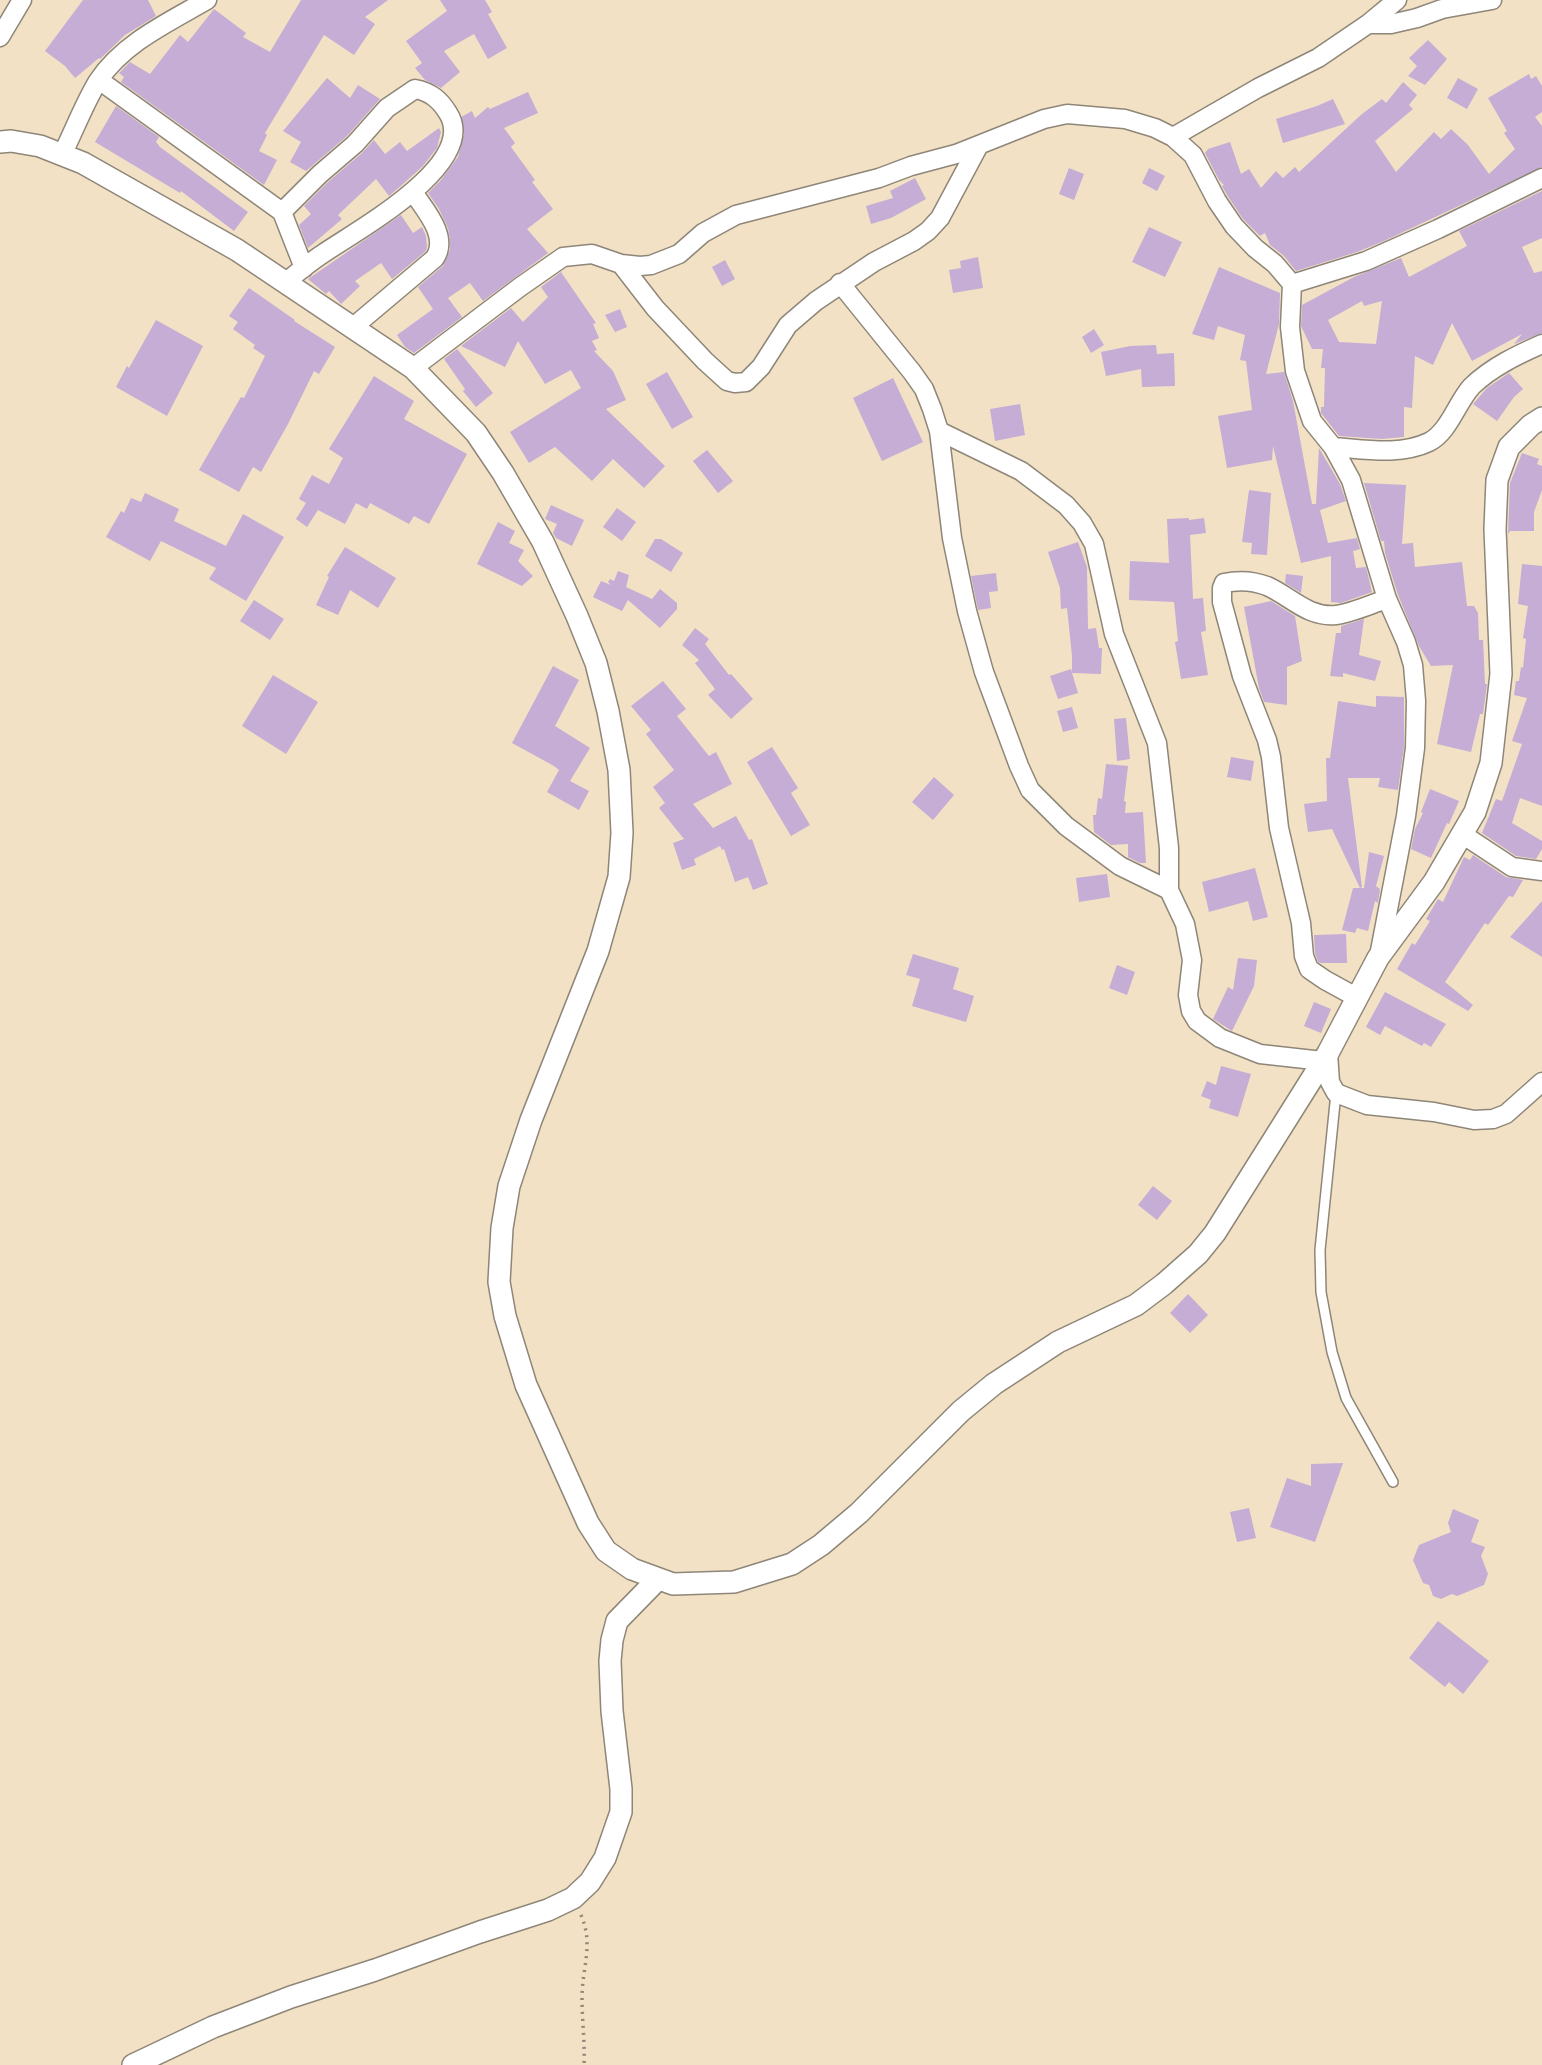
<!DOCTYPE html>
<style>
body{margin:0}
canvas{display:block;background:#f2e1c4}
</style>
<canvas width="1542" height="2065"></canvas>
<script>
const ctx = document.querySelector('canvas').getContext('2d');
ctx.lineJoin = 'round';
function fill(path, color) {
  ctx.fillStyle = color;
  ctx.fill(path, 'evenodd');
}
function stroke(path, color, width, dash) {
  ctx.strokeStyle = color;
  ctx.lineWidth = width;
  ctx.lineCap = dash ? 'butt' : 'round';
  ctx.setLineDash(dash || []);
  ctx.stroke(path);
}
fill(new Path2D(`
 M83 0H148L156 16 125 35 100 59 99 58 75 78 65 66 45 51Z
 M301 0H388L365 17 375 24 354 55 324 35 265 133 267 135 259 151 277 160 264 185 121 82 124 77 119 73 130 62 150 74 180 35 188 42 214 9 246 33 243 37 270 52Z
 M440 0H485L492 12 488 14 507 48 488 59 474 34 444 51 460 72 441 88 425 80 415 68 422 63 406 41 447 11Z
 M1428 40 1447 59 1425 85 1408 76 1417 66 1409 58Z
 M1529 74 1531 79 1536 76 1542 86V112L1535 117 1542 126V167L1384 241 1357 252 1296 271 1284 256 1270 245 1265 233 1260 236 1243 219 1227 195 1222 186 1224 185 1219 180 1205 153 1208 149 1230 142 1241 174 1249 169 1261 188 1276 171 1283 178 1295 167 1299 172 1362 114 1382 99 1386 103 1403 82 1417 95 1409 105 1413 109 1375 141 1396 172 1434 132 1441 139 1451 129 1468 145 1489 174 1515 149 1504 133 1507 131 1488 98Z
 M327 78 350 98 358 85 380 99 347 136 306 171 290 162 301 142 283 131Z
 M1458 78 1478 89 1467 109 1447 98Z
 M528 92 538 113 504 128 515 143 511 147 535 180 532 182 553 209 527 229 548 253 483 301 470 283 448 298 462 317 414 353 405 347 397 335 433 309 418 287 443 266 450 250V239L448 228 439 209 428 193 441 180 458 157 464 135 461 117 472 111 475 118 488 107 490 109Z
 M1333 99 1345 124 1283 143 1276 119 1317 106Z
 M116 106 159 137 156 142 160 147 248 212 234 231 181 191 180 193 95 142Z
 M439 128 441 132 437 148 423 166 403 184 389 196 376 179 338 215 342 219 308 248 299 225 311 214 304 206 328 182 362 153 374 140 385 154 400 142 407 151Z
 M1069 168 1084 174 1074 200 1059 194Z
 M1149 168 1165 176 1157 191 1142 183Z
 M915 178 926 199 891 218 871 224 866 206 893 198 890 191Z
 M1542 191V238L1522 247 1534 273 1542 271V333L1514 344 1522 334 1472 361 1452 323 1433 365 1415 356 1412 408 1404 407V437L1382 439 1339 436 1321 413V407H1324L1325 368H1321L1323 349H1312L1301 326 1302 305 1354 277 1401 258 1409 277 1467 246 1459 231ZM1362 301 1364 306 1382 301 1376 344 1339 342 1328 320Z
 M401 215 413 233 422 227 426 236 427 247 426 251 392 279 381 263 355 281 360 286 341 304 329 291 326 294 308 279Z
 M1149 227 1182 242 1165 277 1132 262Z
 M978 257 983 288 953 293 949 270 961 268 960 261Z
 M725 260 735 279 722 286 712 267Z
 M1219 267 1280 293 1279 324 1266 374 1284 372 1293 401 1312 504H1316L1319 448 1340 484 1346 501 1320 510 1328 543 1357 538 1360 549 1353 551 1356 568 1366 567 1372 592 1341 603 1331 602V556L1301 563 1273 446 1272 460 1227 468 1218 416 1252 410 1246 361 1240 360 1245 335 1218 326 1214 340 1192 334Z
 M561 272 596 323 593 324 599 338 592 341 597 350 594 351 613 371 626 400 606 409 665 466 644 488 613 459 592 481 555 447 529 463 510 432 581 388 571 370 545 384 518 341 505 367 461 346 511 308 523 322 548 297 541 287Z
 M249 288 295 320 294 321 335 347 319 374 314 371 288 424 261 472 253 467 239 492 199 470 241 397 244 398 265 356 253 348 255 345 233 329 238 322 229 316Z
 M620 309 627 327 615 332 605 315Z
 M156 320 203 346 167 416 116 387 127 366 129 368Z
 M1094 329 1104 345 1091 353 1082 337Z
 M1156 345 1157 354 1174 353 1175 386 1142 387 1141 369 1106 376 1101 352 1130 346Z
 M457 349 493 393 476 407 463 391 465 389 444 359Z
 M667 372 693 417 672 429 646 384Z
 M1509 373 1523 389 1514 397 1497 421 1473 404 1487 388Z
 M374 376 414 401 404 419 467 454 429 524 414 516 409 524 370 503 367 509 356 503 345 524 318 510 307 527 296 519 306 503 299 499 312 475 329 484 343 458 329 449Z
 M893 378 923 442 882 461 853 398Z
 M1020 404 1025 435 995 441 990 409Z
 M707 450 733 481 718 493 693 461Z
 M1522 453 1539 459 1537 464 1542 466V490L1534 512V531H1510L1508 534 1510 483Z
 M1364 483 1406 485 1402 544 1413 543 1415 567 1462 562 1467 606H1474L1478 613 1479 640H1483L1485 684H1487L1483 714H1480L1471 752 1437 744 1453 665 1431 666 1419 646 1398 595 1385 553 1384 541H1381Z
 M1249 490 1271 493 1267 555 1251 554 1252 543 1242 542Z
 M145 493 179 509 174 521 226 546 243 514 284 537 246 601 209 579 216 568 161 541 150 561 106 537 121 511 124 513 131 498 141 502Z
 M551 505 584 520 572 546 556 538 553 533 557 524 545 519Z
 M617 508 636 522 622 541 603 527Z
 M1189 518V520L1204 518 1206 533 1190 535 1193 599 1203 598 1206 631 1201 632 1208 675 1181 679 1175 642 1178 641 1174 602 1129 600 1130 561 1169 563 1167 519Z
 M498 522 515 531 509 543 524 550 518 561 533 576 522 586 477 564Z
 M655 539H661L683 553 671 572 645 556Z
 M1078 542 1087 567 1088 629 1096 628 1099 648H1102L1101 674 1072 673 1078 693 1058 699 1050 676 1071 669 1072 672V656L1067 608 1061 609 1060 588 1048 552Z
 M345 547 396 578 378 608 350 590 338 615 316 605 329 577 327 576Z
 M1522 564 1542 566V806L1520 798 1512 823 1542 841V849L1536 859 1516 856 1482 833 1496 799 1502 801 1522 744 1512 741 1527 698 1514 695 1516 681H1519L1521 667 1523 668 1526 639 1523 638 1528 606 1518 604Z
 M618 571 629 575 626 587 652 599 660 589 677 603V609L660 628 628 600 622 611 593 597 601 581 611 585 608 582 610 579 614 581Z
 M996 573 998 591 989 592 991 608 978 610 971 576Z
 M1286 574 1303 576 1301 593 1285 583Z
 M254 600 284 619 270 640 240 621Z
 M1271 601 1295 616 1302 661 1287 667V705L1264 702 1259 688 1244 607Z
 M1364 619 1359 655 1381 661 1375 681 1343 673V677L1330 676 1336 633H1341V626Z
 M695 628 709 639 705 644 729 675 731 674 753 699 731 719 708 695 715 689 695 663 699 660 682 645Z
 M553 666 579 680 555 726 590 748 570 781 589 791 579 810 547 792 559 770 554 766 512 743Z
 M273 675 318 702 286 754 242 726Z
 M663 681 686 709 677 716 709 756 716 752 732 784 693 804 713 828 736 816 749 840 752 839 768 884 753 890 748 877 735 882 724 849 722 850 720 846 694 859 696 865 682 870 673 843 684 839 659 808 665 803 653 787 674 770 646 734 651 730 631 706Z
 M1376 696 1404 697V747L1398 790 1378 787 1380 778H1348L1362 887 1360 888 1332 829 1308 832 1304 804 1327 801 1326 758H1330L1338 701 1376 707Z
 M1072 707 1078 728 1063 732 1057 711Z
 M1126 718 1130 759 1117 761 1114 719Z
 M772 747 798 788 791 793 810 825 791 836 747 762Z
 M1231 757 1254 761 1251 781 1227 777Z
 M1106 764 1128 766 1124 801 1126 802 1125 813 1143 812 1146 863H1140L1128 857V844L1111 845 1094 832 1093 815H1096L1098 798 1102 799Z
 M934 777 954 795 933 820 912 802Z
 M1430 789 1459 801 1449 824 1447 823 1431 858 1411 849 1415 829 1423 813 1421 812Z
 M1369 852 1384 856 1376 886 1380 889 1378 903 1375 901 1368 931 1357 928 1355 933 1342 930 1353 888H1364Z
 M1473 855 1506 877 1523 880 1513 897 1509 896 1488 925 1485 923 1445 982 1473 1005 1468 1011 1397 969 1412 943 1415 945 1430 921 1426 919 1438 899 1443 902 1464 857 1470 860Z
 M1255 868 1268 917 1253 921 1248 901 1209 912 1202 882Z
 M1107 874 1110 897 1079 902 1076 878Z
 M1542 901V957L1510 937Z
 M1346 934 1347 963H1321L1318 962 1315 953 1314 935Z
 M913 954 959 968 953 989 974 996 966 1022 912 1006 920 979 906 975Z
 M1238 958 1257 960 1254 986 1232 1031 1213 1019 1228 987 1233 990Z
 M1117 965 1135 972 1127 995 1109 988Z
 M1385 992 1446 1024 1431 1047 1424 1043 1422 1046 1385 1026 1380 1035 1366 1027Z
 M1314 1002 1331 1009 1321 1033 1304 1026Z
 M1221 1066 1251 1074 1238 1117 1209 1108 1211 1100 1201 1096 1207 1081 1216 1085Z
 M1153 1186 1172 1201 1157 1220 1138 1205Z
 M1188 1294 1208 1315 1190 1333 1170 1313Z
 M1343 1463 1315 1542 1270 1527 1287 1478 1311 1486V1464Z
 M1249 1508 1256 1538 1237 1542 1230 1512Z
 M1453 1509 1479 1520 1471 1542 1485 1547 1481 1556 1488 1574 1484 1585 1457 1596 1452 1594 1441 1599 1433 1596 1429 1585 1423 1583 1413 1560 1419 1545 1451 1532 1448 1523Z
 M1438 1621 1489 1661 1463 1694 1449 1682 1445 1687 1409 1658Z`), '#c5add5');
const service = new Path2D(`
 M1336 1093 1320 1250 1321 1292 1332 1352 1346 1398 1393 1482`);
const minor = new Path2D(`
 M1368 24H1391L1417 18 1442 9 1492 0
 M0 37 22 0
 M99 80 282 212 304 268
 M1173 137 1258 88 1318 58 1368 24 1397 0
 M62 155C74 131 84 104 98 81 123 43 169 22 207 0
 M282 212 320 174 355 144 387 108 415 89C431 92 440 100 448 113 480 163 358 230 324 253 310 262 298 272 286 282
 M621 264 655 308 705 361 727 381 735 383 746 382 761 367 788 325 816 301 874 262 914 241 928 231 940 218 979 145
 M840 283 912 372 924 389 932 409 939 431 952 538 967 611 984 672 1019 766 1030 790 1066 826 1120 866 1169 890 1185 924 1192 960 1188 995 1191 1011 1197 1021 1220 1038 1260 1054 1323 1061
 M352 328 435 258C449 236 425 210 413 192
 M413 368 520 287 563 257 592 254 621 264 640 266 651 265 679 254 703 233 736 215 879 178 911 166 956 154 1044 119 1067 114 1125 119 1155 128 1173 137 1193 155 1217 201 1234 226 1255 248 1275 264 1292 284
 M939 431 1021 471 1066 505 1082 523 1094 544 1114 634 1157 743 1169 848V890
 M1333 447C1364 449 1400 456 1429 442 1449 432 1457 402 1472 386 1492 367 1517 355 1542 344
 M1462 834 1512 867 1542 871
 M1379 956 1406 816 1415 748 1416 701 1413 665 1406 642 1387 599 1351 480 1333 447 1312 421 1295 371 1290 327 1292 284 1366 261 1438 229 1542 178
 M1356 997 1325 980 1309 969 1304 956 1301 923 1279 828 1271 757 1267 740 1242 676 1222 602V588L1224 583C1238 580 1254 581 1267 586 1290 596 1308 618 1336 615 1352 613 1371 604 1387 599
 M1328 1053 1330 1082 1336 1093 1367 1105 1434 1112 1474 1120 1493 1119 1506 1114 1542 1082`);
const tertiary = new Path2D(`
 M0 142 11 141 40 146 83 163 237 250 413 368 476 433 503 473 543 542 577 616 596 663 608 711 619 770 622 833 619 877 598 951 531 1120 509 1186 502 1228 499 1282 505 1316 526 1385 588 1523 606 1551 632 1569 673 1584 734 1582 792 1564 821 1545 859 1513 961 1411 994 1384 1058 1342 1136 1305 1164 1284 1198 1254 1215 1233 1328 1053 1378 958 1434 882 1475 812 1491 763 1501 674 1495 529 1497 480 1509 447 1531 425 1542 418
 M133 2065 213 2027 291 1997 375 1970 480 1932 548 1910 573 1898 590 1882 605 1858 621 1812V1789L612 1711 610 1661 612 1640 617 1621 658 1579`);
stroke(service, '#8e8678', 12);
stroke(minor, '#8e8678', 21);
stroke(tertiary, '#8e8678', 24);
stroke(new Path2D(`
 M581 1915C594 1945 582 1967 582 1998 582 2020 585 2042 584 2065`), '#8e8678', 3.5, [2, 5]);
stroke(service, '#fff', 9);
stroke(minor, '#fff', 18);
stroke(tertiary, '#fff', 21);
</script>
